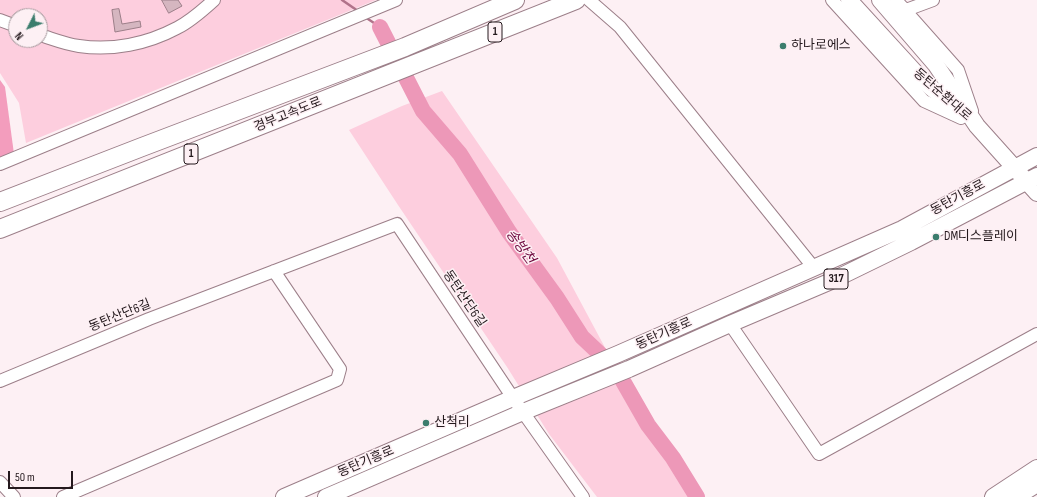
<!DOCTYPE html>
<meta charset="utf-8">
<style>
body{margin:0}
#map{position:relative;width:1037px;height:497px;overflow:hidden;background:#fdf0f4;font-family:"Sofia Sans Condensed",sans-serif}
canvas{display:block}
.north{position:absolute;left:8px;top:8px;width:40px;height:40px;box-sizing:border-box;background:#fdf0f4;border:1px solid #a69a9e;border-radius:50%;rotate:228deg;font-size:11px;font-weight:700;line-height:16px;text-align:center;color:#24191d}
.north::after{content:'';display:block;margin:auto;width:14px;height:18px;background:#3b7d6d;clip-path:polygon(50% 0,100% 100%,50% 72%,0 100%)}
.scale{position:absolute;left:8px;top:471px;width:65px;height:18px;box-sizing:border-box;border:2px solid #24191d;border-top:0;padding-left:5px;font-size:12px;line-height:14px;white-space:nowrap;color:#24191d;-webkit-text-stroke:3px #fdf0f4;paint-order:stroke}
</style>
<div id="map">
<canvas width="1037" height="497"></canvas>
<div class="north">N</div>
<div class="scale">50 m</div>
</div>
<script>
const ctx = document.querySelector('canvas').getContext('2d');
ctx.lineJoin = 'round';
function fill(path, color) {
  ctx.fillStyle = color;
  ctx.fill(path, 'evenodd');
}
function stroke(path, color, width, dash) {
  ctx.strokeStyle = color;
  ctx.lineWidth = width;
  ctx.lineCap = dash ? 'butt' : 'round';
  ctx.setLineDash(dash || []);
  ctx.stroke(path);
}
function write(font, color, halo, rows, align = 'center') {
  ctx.font = font + ' "Sofia Sans Condensed","Noto Sans KR",sans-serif';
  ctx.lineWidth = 3;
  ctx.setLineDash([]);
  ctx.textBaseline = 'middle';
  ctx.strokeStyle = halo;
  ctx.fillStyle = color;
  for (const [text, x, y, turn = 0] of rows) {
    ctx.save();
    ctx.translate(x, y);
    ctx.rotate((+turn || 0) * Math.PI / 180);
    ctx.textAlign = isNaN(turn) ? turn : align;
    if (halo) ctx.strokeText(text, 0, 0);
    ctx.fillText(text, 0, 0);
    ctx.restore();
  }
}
fill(new Path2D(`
 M0 0H376L26 143 19 103 0 73ZM16 16H40V40H16Z
 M442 91 557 258 624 383 699 497H597L549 434 507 367 398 205 349 130 402 106Z`), '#fdcede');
fill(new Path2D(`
 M0 80 5 87 14 154 0 159Z`), '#f39dbd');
stroke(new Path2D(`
 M342 0 358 11
 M365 17 380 27`), '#b1728a', 2.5);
stroke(new Path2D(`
 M380 27 423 111 460 154 509 232 557 298 582 337 616 369 648 425 673 458 697 497`), '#ed98b8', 16);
const building = new Path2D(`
 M162 0H178L182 6 169 13Z
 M119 9 122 24 140 21 141 27 115 32 112 10Z`);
fill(building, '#d5b6c0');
stroke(building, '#9c7f89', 1);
const minor = new Path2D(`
 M589 0 620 27 814 268
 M832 0 924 101 961 118
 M896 0 958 70 972 111
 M904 8 906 10 933 0
 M0 20 16 26
 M40 35C53 39 65 44 79 46 112 51 147 44 177 28 191 21 203 10 214 0
 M0 164 396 0
 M730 324 819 454 1037 334
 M0 381 149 319 397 224 513 398 583 497
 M0 482 14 497
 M63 497 337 380 340 369 274 271`);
const major = new Path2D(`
 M849 0 923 81 963 114
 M880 0 936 65 977 126 1037 193
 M284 497 513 398 618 354 902 229 1037 156
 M326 497 523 412 629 369 730 324 829 282 911 242 1037 176
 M993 497 1037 468`);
const highway = new Path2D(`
 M0 202 142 147 405 47 515 0
 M0 229 576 0
 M1014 497 1037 483`);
stroke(minor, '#9c7f89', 14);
stroke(major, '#9c7f89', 18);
stroke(highway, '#9c7f89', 20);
stroke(minor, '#fff', 12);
stroke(major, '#fff', 16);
stroke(highway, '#fff', 18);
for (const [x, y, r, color] of [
 [783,46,4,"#3b7d6d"],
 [936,237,4,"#3b7d6d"],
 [426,423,4,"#3b7d6d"]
]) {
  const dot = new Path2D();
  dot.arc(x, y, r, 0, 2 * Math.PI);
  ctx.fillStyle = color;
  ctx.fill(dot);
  stroke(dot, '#fdf0f4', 1.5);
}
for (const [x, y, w] of [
 [495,32,14],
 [191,154,14],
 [836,279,24]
]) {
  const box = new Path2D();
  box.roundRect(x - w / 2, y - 10, w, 20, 3);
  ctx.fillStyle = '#fdf0f4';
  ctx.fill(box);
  stroke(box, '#24191d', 1);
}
write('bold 12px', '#24191d', null, [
 ["1",495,32],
 ["1",191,154],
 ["317",836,279]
]);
write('13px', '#24191d', '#fdf0f4', [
 ["하나로에스",791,46],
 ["DM디스플레이",944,237],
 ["산척리",434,423]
], 'left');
write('13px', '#24191d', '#fdf0f4', [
 ["동탄순환대로",942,95,41],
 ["경부고속도로",288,115,-22],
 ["동탄기흥로",958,198,-28],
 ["동탄산단6길",464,299,56],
 ["동탄산단6길",120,316,-22],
 ["동탄기흥로",664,334,-24],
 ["동탄기흥로",366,462,-23]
]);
write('italic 14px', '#700b40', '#fdf0f4', [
 ["송방천",520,247,54]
]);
</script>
